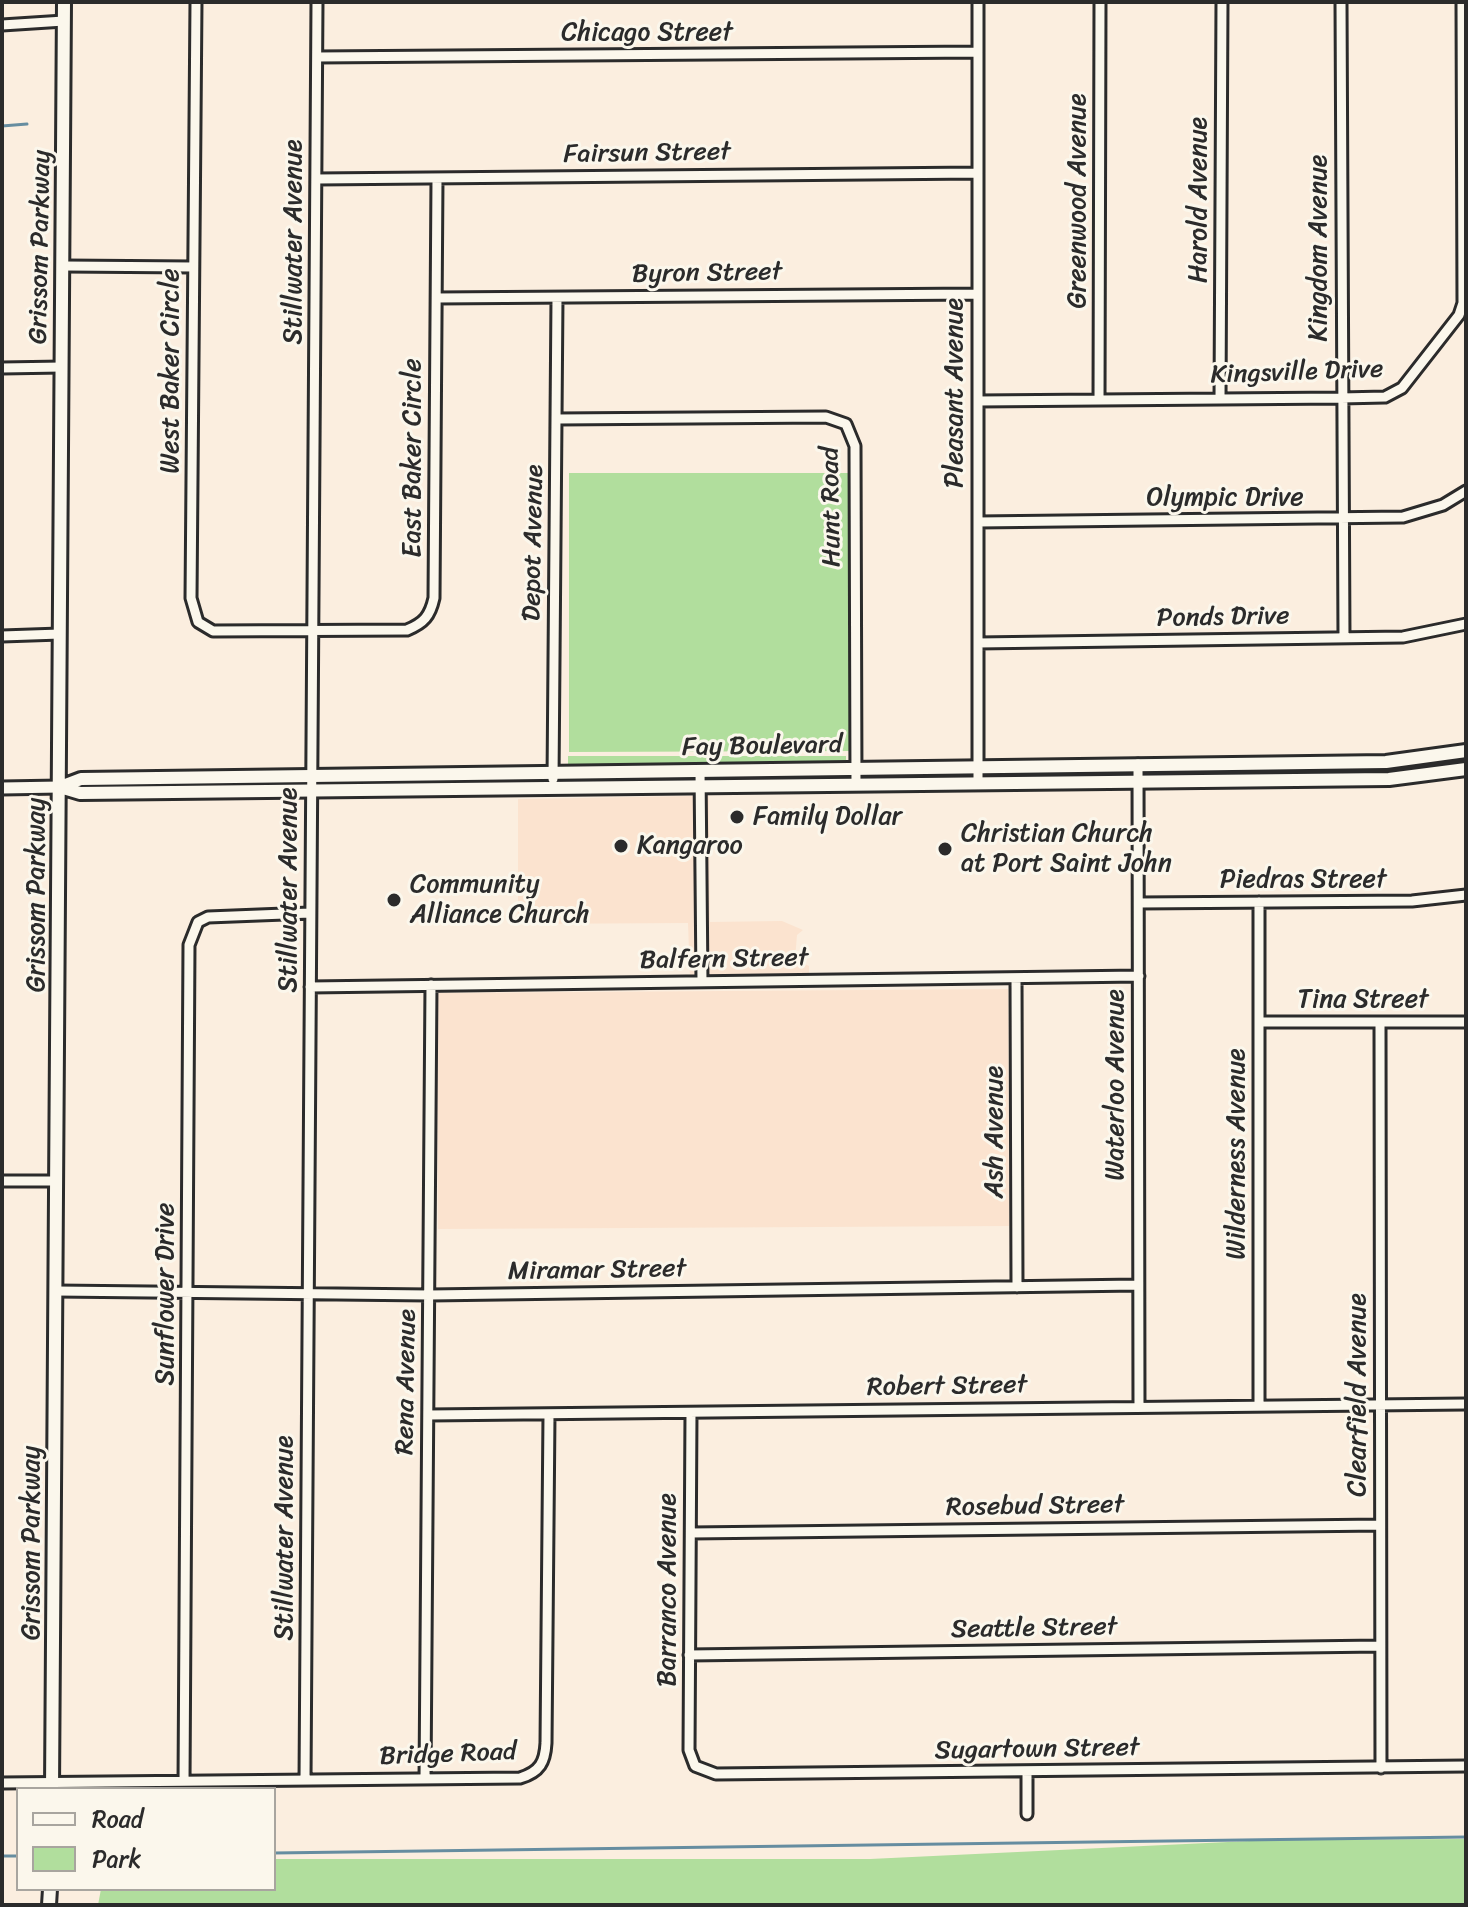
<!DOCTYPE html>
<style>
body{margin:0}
#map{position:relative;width:1468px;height:1907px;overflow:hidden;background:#fbeedf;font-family:Sriracha,sans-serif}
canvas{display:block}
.frame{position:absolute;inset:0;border:4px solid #2b2b2b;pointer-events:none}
.legend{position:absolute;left:16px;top:1787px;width:260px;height:104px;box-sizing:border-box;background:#fbf7ec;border:2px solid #a8a59f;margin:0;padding:10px 14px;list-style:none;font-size:24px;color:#2b2b2b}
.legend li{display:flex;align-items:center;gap:16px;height:40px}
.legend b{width:40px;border:2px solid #a8a59f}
</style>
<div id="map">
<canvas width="1468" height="1907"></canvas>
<div class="frame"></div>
<ul class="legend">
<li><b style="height:10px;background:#fbf7ec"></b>Road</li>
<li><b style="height:22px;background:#b1de9d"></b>Park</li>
</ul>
</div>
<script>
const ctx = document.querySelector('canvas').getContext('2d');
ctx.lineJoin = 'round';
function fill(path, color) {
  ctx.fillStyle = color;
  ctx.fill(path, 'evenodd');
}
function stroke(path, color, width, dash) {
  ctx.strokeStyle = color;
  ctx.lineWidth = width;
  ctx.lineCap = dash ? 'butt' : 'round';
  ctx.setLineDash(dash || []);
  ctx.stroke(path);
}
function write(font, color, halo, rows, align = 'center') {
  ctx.font = font + ' Sriracha,sans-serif';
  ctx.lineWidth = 6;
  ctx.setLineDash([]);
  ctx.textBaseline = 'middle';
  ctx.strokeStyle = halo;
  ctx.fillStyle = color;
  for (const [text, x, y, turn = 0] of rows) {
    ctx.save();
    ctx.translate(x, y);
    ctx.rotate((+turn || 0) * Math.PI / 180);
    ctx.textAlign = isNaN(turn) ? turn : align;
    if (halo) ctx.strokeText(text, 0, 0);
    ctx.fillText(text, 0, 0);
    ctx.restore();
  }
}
fill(new Path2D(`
 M695 796 697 977H690L688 923 518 924V799Z
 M704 796H709L710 922 782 921 803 930 797 935 795 959 809 966V975L706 977Z
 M1008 989 1009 1226 438 1229 437 993Z`), '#fbe3cf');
fill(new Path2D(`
 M569 473H849V751L569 752Z
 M568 756H846V762L568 765Z
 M1466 1839V1905H98L101 1889H274V1859H870L1270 1840Z`), '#b1de9d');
stroke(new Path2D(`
 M2 126 27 124
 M274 1853 1466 1837
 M2 1856H18`), '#668da0', 3);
const minor = new Path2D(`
 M196 2 191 598 198 622 213 631 407 630C424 623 430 616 434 598L437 179
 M1341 2 1344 638
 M2 25 64 21
 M317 57 978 52
 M317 179 978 173
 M64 266 193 267
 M437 298 977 294
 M2 368 62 367
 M1220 398 1222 2
 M1099 400 1100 2
 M978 401 1341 398 1385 397 1402 388 1459 315 1463 303 1462 2
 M558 419 826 417 846 424 855 446 856 785
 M978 522 1403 517 1443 505 1466 491
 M2 636 60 634
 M978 643 1403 637 1466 624
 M1138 764 1139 1407
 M700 770 702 982
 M553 779 557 298
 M978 784V2
 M1259 902V1406
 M1139 903 1412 901 1466 895
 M1016 978 1017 1287
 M310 987 1139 976
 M1259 1022H1466
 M1380 1023 1381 1768
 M2 1181H57
 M56 1291 430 1295 1137 1285
 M691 1413 689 1750 695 1766 716 1774 1466 1766
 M429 1415 1466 1404
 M691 1533 1380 1525
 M689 1655 1379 1646
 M1027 1772V1814
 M305 1779 317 2
 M425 1779 431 985
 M184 1781 189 945 198 922 208 917 310 913
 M2 1783 520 1778C540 1772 545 1762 546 1743L549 1415`);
const tertiary = new Path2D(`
 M2 788 60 787`);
const secondary = new Path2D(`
 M60 787 81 779 1386 762 1466 751
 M60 787 80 793 1389 779 1466 769
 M52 1789 64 2
 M49 1905 50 1889`);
stroke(minor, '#2b2b2b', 15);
stroke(tertiary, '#2b2b2b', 17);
stroke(secondary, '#2b2b2b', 18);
stroke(minor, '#fbf7ec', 9);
stroke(tertiary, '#fbf7ec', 11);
stroke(secondary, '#fbf7ec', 12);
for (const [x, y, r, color] of [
 [737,817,8,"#2b2b2b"],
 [621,846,8,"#2b2b2b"],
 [945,849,8,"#2b2b2b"],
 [394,900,8,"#2b2b2b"]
]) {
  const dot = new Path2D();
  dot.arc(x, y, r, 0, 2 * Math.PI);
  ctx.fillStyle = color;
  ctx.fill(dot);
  stroke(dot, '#fbf7ec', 3);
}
write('26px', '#2b2b2b', '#fbf7ec', [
 ["Chicago Street",647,33],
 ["Fairsun Street",647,154,-1],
 ["Harold Avenue",1199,200,-90],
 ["Greenwood Avenue",1078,201,-90],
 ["Stillwater Avenue",294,242,-90],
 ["Grissom Parkway",41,247,-89],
 ["Kingdom Avenue",1319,248,-90],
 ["Byron Street",707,274,-1],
 ["West Baker Circle",171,371,-90],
 ["Kingsville Drive",1297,373,-2],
 ["Pleasant Avenue",955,393,-90],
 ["East Baker Circle",413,458,-90],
 ["Olympic Drive",1225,498],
 ["Hunt Road",832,507,-91],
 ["Depot Avenue",534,543,-89],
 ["Ponds Drive",1223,618,-1],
 ["Fay Boulevard",762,747,-1],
 ["Piedras Street",1303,880],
 ["Stillwater Avenue",289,890,-90],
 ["Grissom Parkway",37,895,-90],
 ["Balfern Street",724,960,-1],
 ["Tina Street",1363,1000],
 ["Waterloo Avenue",1116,1085,-90],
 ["Ash Avenue",995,1132,-90],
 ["Wilderness Avenue",1237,1154,-90],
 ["Miramar Street",597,1271,-1],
 ["Sunflower Drive",166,1294,-90],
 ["Rena Avenue",407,1382,-89],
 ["Robert Street",947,1387,-1],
 ["Clearfield Avenue",1358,1395,-90],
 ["Rosebud Street",1035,1507,-1],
 ["Stillwater Avenue",285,1538,-90],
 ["Grissom Parkway",32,1543,-90],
 ["Barranco Avenue",668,1590,-90],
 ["Seattle Street",1034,1629,-1],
 ["Sugartown Street",1037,1750,-1],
 ["Bridge Road",448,1755,-2]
]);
write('26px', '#2b2b2b', '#fbf7ec', [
 ["Family Dollar",753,817],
 ["Christian Church",961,834],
 ["at Port Saint John",961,864],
 ["Kangaroo",637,846],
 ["Community",410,885],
 ["Alliance Church",410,915]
], 'left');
</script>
